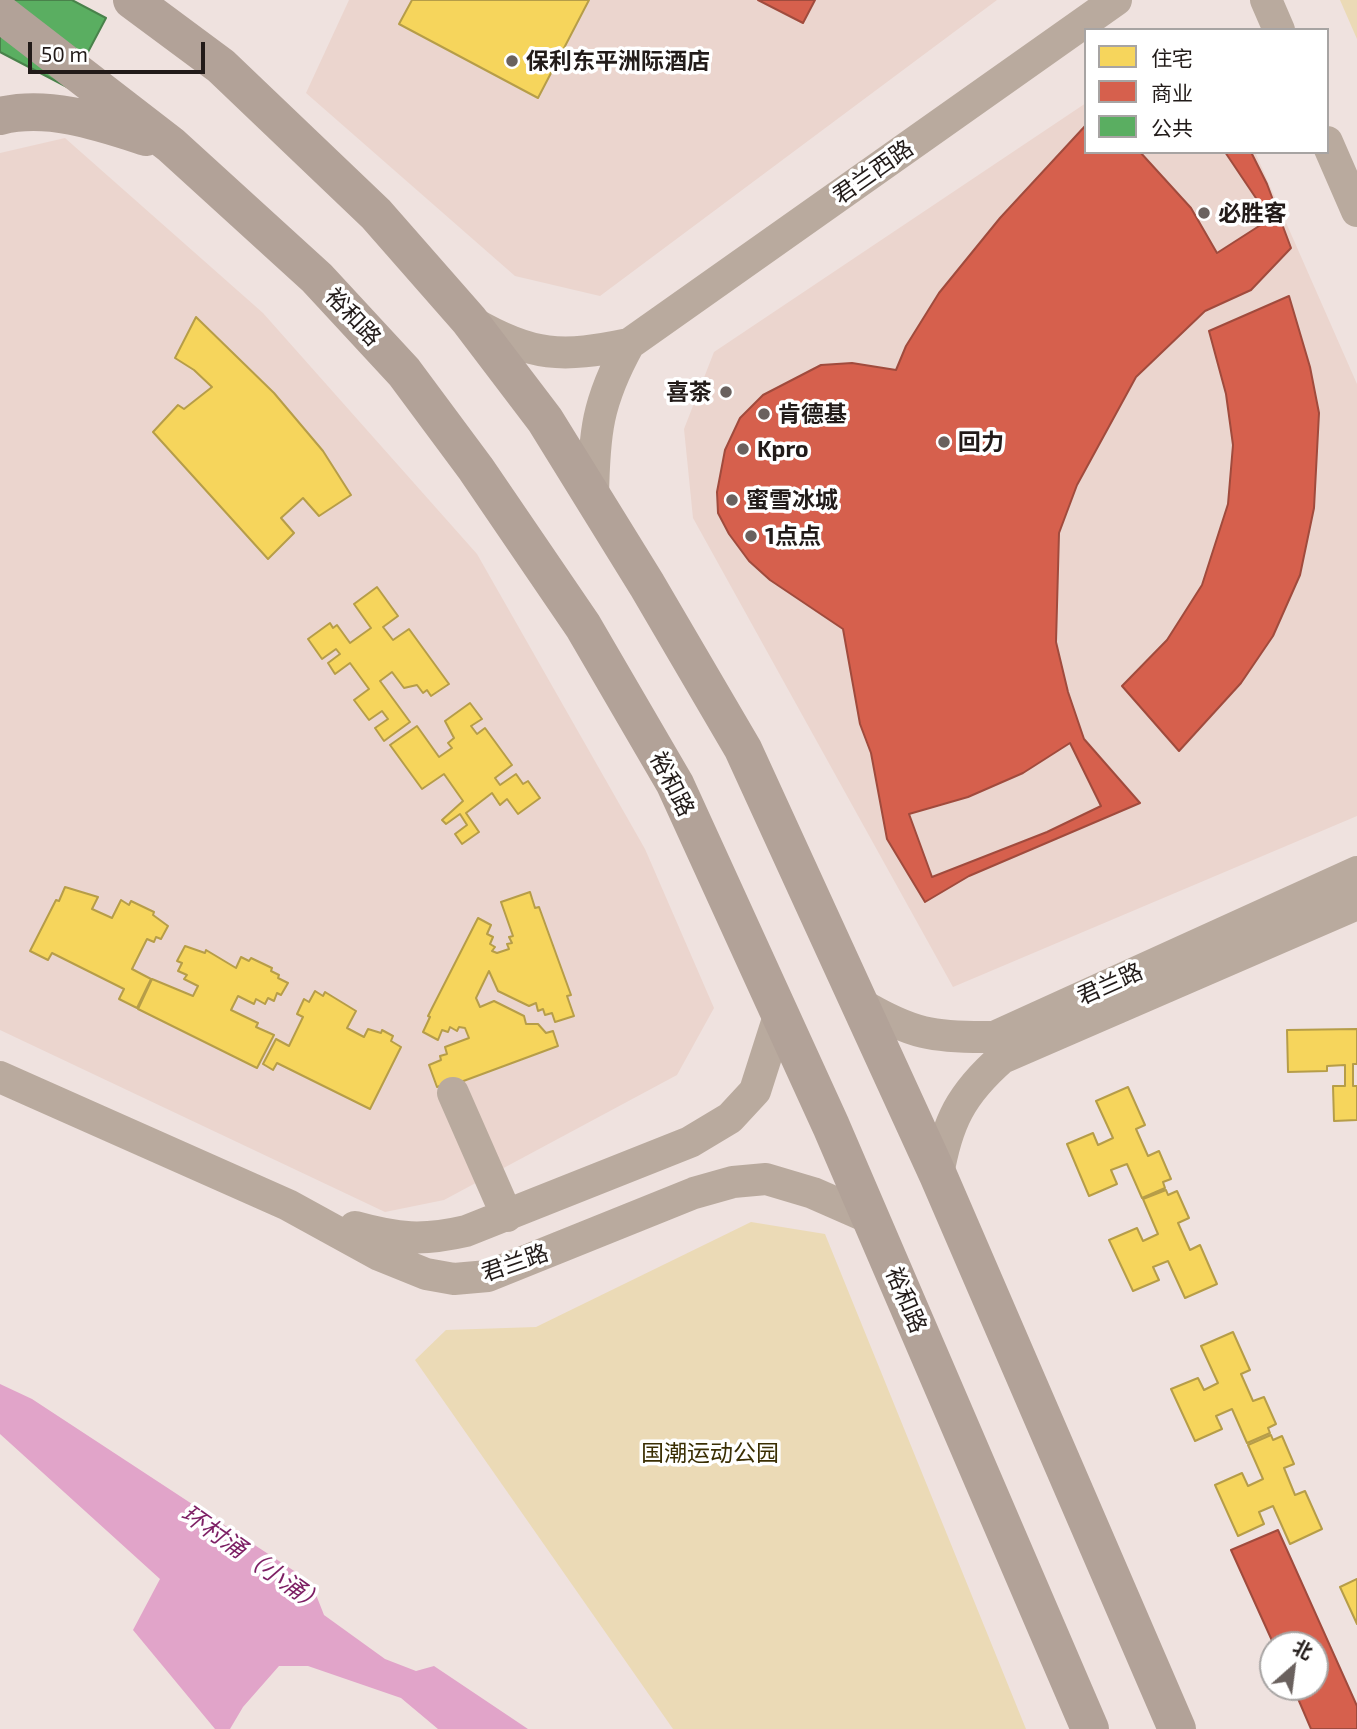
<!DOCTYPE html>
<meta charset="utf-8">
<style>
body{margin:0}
#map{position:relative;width:1357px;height:1729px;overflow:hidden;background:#efe2df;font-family:"Exo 2","Noto Sans SC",sans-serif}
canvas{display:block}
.legend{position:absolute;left:1084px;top:28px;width:245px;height:126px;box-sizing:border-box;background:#fff;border:2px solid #a7a4a3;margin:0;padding:9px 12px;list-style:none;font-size:21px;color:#221b19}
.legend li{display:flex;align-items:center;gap:14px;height:35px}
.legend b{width:35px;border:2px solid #a7a4a3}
.north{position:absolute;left:1259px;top:1631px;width:70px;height:70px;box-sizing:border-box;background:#fff;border:2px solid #a7a4a3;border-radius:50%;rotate:28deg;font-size:19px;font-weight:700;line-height:28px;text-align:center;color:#221b19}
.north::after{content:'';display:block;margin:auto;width:24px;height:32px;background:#6a615e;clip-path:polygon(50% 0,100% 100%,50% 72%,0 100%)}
.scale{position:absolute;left:28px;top:42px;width:177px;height:32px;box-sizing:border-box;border:4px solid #221b19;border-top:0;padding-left:9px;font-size:21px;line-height:24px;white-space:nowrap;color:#221b19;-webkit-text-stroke:5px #fff;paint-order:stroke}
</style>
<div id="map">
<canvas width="1357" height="1729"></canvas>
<ul class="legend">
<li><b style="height:19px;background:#f6d55c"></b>住宅</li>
<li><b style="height:19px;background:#d6604d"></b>商业</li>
<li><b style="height:19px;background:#5aae61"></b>公共</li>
</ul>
<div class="north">北</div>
<div class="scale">50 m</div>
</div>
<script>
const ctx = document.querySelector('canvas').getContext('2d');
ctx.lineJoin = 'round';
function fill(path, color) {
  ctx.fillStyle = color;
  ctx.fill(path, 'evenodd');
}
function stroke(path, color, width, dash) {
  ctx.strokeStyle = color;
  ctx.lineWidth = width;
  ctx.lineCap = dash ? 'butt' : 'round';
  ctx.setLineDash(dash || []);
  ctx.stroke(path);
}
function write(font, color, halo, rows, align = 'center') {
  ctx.font = font + ' "Exo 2","Noto Sans SC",sans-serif';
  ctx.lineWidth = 7;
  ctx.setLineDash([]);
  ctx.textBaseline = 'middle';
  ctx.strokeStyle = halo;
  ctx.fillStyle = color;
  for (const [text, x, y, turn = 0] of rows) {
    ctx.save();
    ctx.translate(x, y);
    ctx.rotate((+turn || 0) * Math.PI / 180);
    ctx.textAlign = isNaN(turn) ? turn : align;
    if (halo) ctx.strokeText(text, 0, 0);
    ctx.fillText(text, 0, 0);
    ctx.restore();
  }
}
fill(new Path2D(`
 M349 0H997L600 296 515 276 306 93Z
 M1086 103V152H1255L1357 384V816L953 987 693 518 684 429 714 352Z
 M65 138 263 313 477 554 645 849 714 1008 677 1075 444 1200 385 1212 0 1030V153Z`), '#ebd5ce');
fill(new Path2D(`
 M1340 0H1357V39Z
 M751 1222 825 1234 1026 1729H673L415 1360 446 1330 536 1327Z`), '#ebdab6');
fill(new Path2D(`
 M0 1384 32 1399 311 1582 324 1615 385 1659 416 1671 434 1666 528 1729H438L401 1698 308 1666H279L243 1707 230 1729H215L133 1630 160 1579 0 1434Z`), '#e1a4c9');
const homes = new Path2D(`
 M412 0H589L538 98 399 24Z
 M196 317 274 393 323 451 351 495 319 516 303 498 281 518 294 533 268 559 153 432 178 405 184 409 212 387 194 370 175 358Z
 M377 587 398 616 383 627 393 640 409 629 449 684 431 696 427 690 423 693 417 685 404 688 392 672 380 681 410 722 384 741 375 728 388 719 382 711 369 720 354 700 369 689 350 663 335 674 328 663 340 654 336 649 322 659 308 639 330 623 333 628 337 625 350 643 371 628 354 604Z
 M470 703 482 719 471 726 477 734 485 728 512 765 495 778 500 785 516 774 523 784 528 781 540 798 518 814 507 799 500 805 492 793 466 813 479 832 462 844 455 834 467 825 460 814 446 824 442 820 463 801 444 774 422 789 390 745 417 726 439 757 452 748 448 743 454 738 445 721Z
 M65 887 98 897 92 909 112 918 121 900 129 905 131 901 154 912 153 915 168 926 161 939 156 937 154 942 147 939 132 969 151 979 137 1008 119 999 124 989 52 953 48 960 30 951 56 900 59 901Z
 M530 892 535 908 539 907 571 995 567 996 574 1016 555 1022 552 1013 545 1015 543 1009 538 1011 536 1003 529 1006 498 991 489 971 476 998 480 1007 494 1001 524 1016 526 1024H538L546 1033 553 1031 558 1046 458 1083 457 1080 437 1087 429 1065 441 1060 440 1056 447 1054 445 1047 469 1038 465 1028 459 1027 457 1031 450 1027 448 1032 442 1030 438 1040 423 1032 430 1017 428 1016 478 918 491 925 487 934 493 937 490 944 495 947 492 951 497 953 509 949 507 944 512 943 509 937 513 936 501 902Z
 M185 946 205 953 206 950 236 968 241 957 249 961 251 958 272 968 271 971 279 975 278 978 288 983 281 995 277 993 274 1001 268 998 265 1004 256 999 254 1004 238 996 231 1010 258 1023 256 1027 274 1035 257 1068 138 1009 152 979 193 996 198 986 184 979 187 975 178 971 182 963 177 961Z
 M315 991 323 996 325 992 356 1011 347 1028 364 1037 368 1029 381 1033 382 1030 393 1036 391 1041 401 1047 370 1109 277 1063 273 1070 263 1064 276 1039 289 1046 303 1017 297 1014 304 999 309 1002Z
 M1357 1029V1064H1353V1086H1357V1120L1334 1121 1333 1086H1345V1065L1327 1066V1071L1288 1072 1287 1030Z
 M1128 1087 1145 1125 1136 1129 1148 1156 1159 1151 1171 1179 1163 1182 1165 1188 1142 1198 1127 1164 1111 1170 1117 1184 1089 1196 1067 1144 1093 1133 1098 1145 1113 1138 1096 1101Z
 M1166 1190 1168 1195 1177 1191 1189 1218 1178 1223 1190 1250 1200 1245 1217 1284 1185 1298 1168 1261 1153 1267 1159 1280 1133 1291 1109 1240 1137 1228 1143 1241 1158 1234 1143 1199Z
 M1233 1332 1250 1370 1241 1374 1253 1401 1264 1397 1276 1424 1268 1428 1270 1433 1247 1443 1232 1409 1216 1416 1222 1429 1195 1441 1171 1389 1198 1378 1204 1390 1218 1383 1201 1346Z
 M1271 1435 1273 1440 1282 1436 1294 1464 1284 1468 1295 1495 1305 1491 1322 1529 1290 1544 1273 1506 1259 1512 1264 1524 1238 1536 1215 1485 1242 1473 1248 1486 1263 1479 1248 1445Z
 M1357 1579V1624L1340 1587Z`);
fill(homes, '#f6d55c');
stroke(homes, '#b69d48', 2);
const shops = new Path2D(`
 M758 0H815L803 23Z
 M1086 125V152H1251L1267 184 1291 248 1251 290 1205 311 1136 377 1077 485 1059 533 1056 642 1068 692 1084 739 1140 803 969 876 925 902 887 839 871 753 860 724 843 629 770 580 749 561 729 534 718 513 717 492 725 450 740 418 763 395 821 365 852 363 896 370 906 346 939 293 1000 218Z
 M1140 152H1225L1270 219 1217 253 1191 208Z
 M1289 296 1310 367 1319 413 1314 508 1300 575 1273 636 1241 683 1179 751 1122 686 1167 640 1202 585 1228 504 1233 445 1226 394 1209 331Z
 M1070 743 1101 806 1047 832 932 877 909 814 968 797 1023 773Z
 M1278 1530 1357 1706V1729H1311L1293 1687H1315V1645H1274L1231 1550Z`);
fill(shops, '#d6604d');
stroke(shops, '#a04b3d', 2);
const public = new Path2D(`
 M0 0H72L106 18 69 88 0 52Z`);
fill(public, '#5aae61');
stroke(public, '#49824b', 2);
stroke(new Path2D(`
 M1266 0 1279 30
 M1327 142 1357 211
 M472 322C532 357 562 358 629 344L1116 0
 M593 498C594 433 597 402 629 344
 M859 1003C911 1034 933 1038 994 1037L1357 872
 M0 1077 288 1205 379 1255 426 1274 454 1279 488 1276 694 1193 733 1182 766 1179 813 1193 870 1218
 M453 1093 507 1216
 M938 1175C947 1122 961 1094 1002 1058L1357 904
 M355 1227C398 1239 423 1241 466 1231L690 1142 730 1118 755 1091 779 1016`), '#b9aa9e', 32);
stroke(new Path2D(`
 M132 0 221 66 376 214 469 320 545 420 647 585 743 749 938 1175 1177 1729
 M0 13 171 145 317 278 404 372 476 469 583 626 675 784 831 1126 1090 1729
 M0 116C48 104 100 122 146 137`), '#b2a298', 38);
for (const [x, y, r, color] of [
 [512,61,7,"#6a615e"],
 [1204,213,7,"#6a615e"],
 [726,392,7,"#6a615e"],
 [764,414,7,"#6a615e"],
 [944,442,7,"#6a615e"],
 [743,449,7,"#6a615e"],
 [732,500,7,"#6a615e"],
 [751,536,7,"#6a615e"]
]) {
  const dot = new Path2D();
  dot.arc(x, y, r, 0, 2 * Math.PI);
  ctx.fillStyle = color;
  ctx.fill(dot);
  stroke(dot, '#fff', 2.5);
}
write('bold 23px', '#221b19', '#fff', [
 ["保利东平洲际酒店",526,61],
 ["必胜客",1218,213],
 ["喜茶",712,392,"right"],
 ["肯德基",778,414],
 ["回力",958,442],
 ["Kpro",757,449],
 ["蜜雪冰城",746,500],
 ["1点点",765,536]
], 'left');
write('23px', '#221b19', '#fff', [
 ["君兰西路",873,172,-35],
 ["裕和路",353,317,47],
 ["裕和路",672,784,63],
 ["君兰路",1110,984,-24],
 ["君兰路",515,1263,-19],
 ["裕和路",906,1300,67]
]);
write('23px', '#3a2e03', '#fff', [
 ["国潮运动公园",710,1453]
]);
write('italic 24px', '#7d1f64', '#fff', [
 ["环村涌（小涌）",253,1559,35]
]);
</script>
